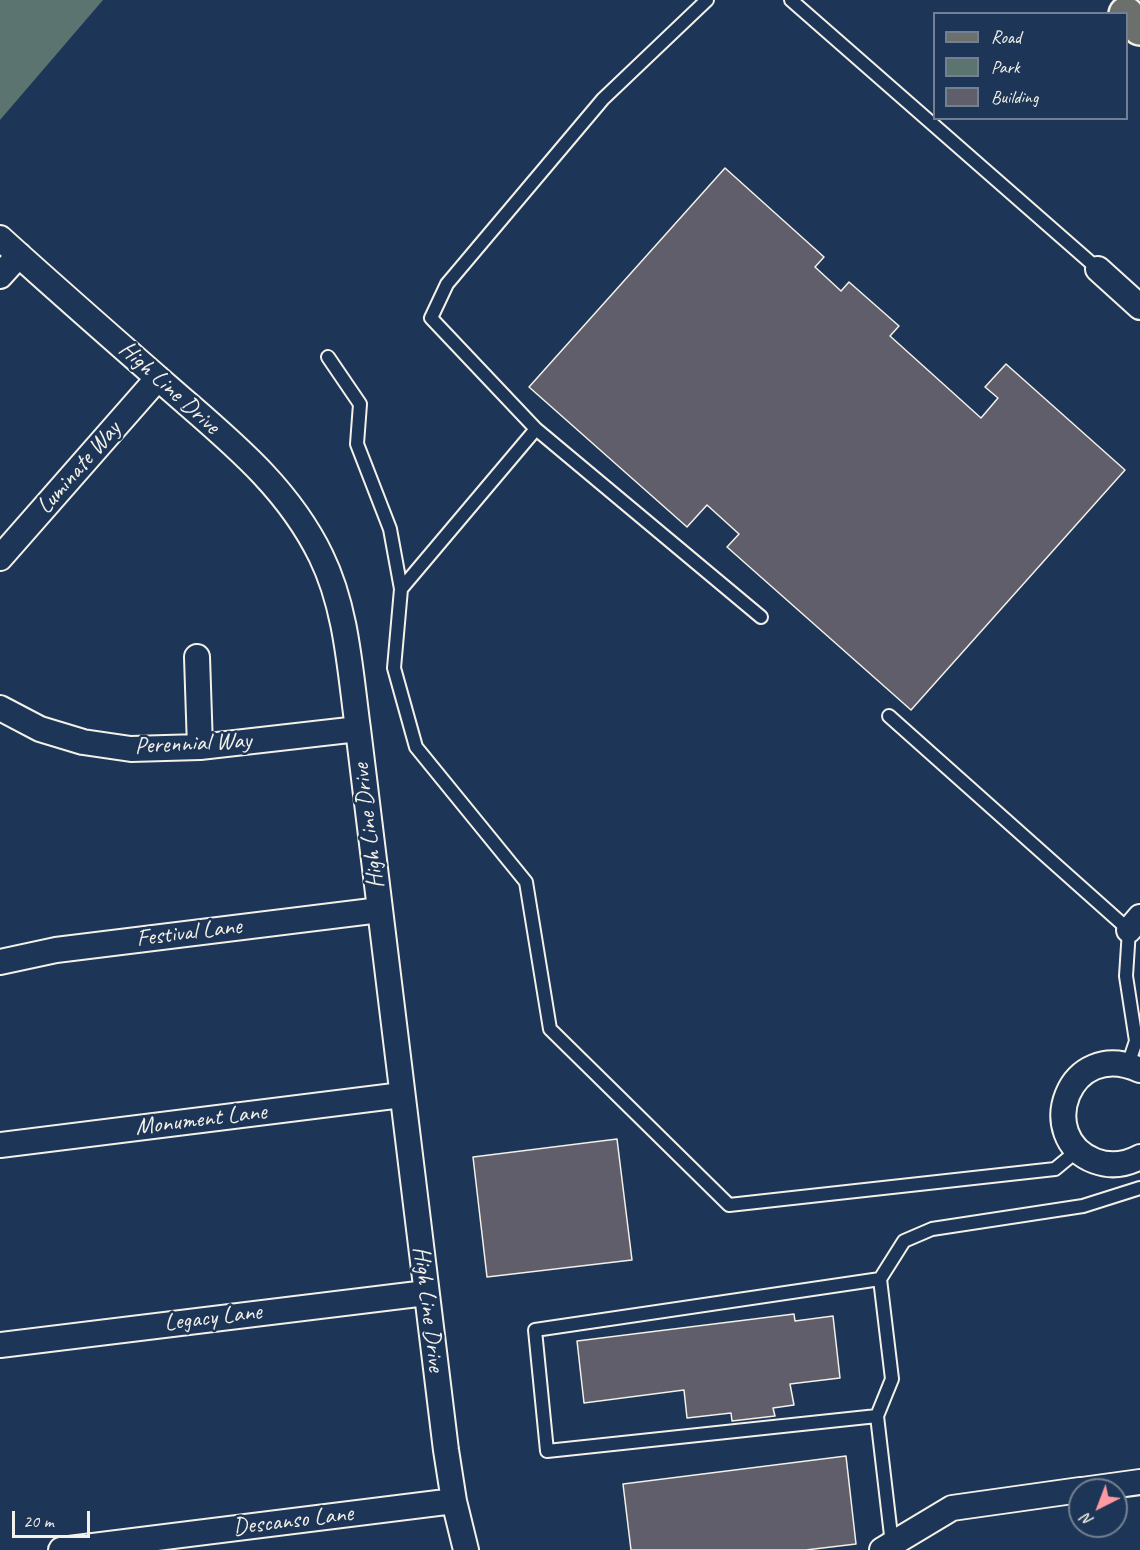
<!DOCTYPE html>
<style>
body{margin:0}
#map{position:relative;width:1140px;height:1550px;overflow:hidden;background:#1d3557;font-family:Caveat,sans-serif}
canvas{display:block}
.legend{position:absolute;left:933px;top:12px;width:195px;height:108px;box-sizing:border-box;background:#1d3557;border:2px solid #738091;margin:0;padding:8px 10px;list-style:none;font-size:18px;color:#f4f1e8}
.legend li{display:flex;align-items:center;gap:12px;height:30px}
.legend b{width:30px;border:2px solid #738091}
.north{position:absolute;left:1068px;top:1478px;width:60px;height:60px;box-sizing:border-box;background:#1d3557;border:2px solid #738091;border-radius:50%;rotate:222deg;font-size:16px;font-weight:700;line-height:24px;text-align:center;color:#f4f1e8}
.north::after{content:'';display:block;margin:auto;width:21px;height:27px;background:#ff9aa2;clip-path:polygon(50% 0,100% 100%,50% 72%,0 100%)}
.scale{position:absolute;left:12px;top:1511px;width:78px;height:27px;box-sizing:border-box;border:3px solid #f4f1e8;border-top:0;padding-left:8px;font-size:18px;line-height:21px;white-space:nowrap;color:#f4f1e8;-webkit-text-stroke:4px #1d3557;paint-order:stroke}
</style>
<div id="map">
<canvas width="1140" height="1550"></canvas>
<ul class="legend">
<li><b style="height:8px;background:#6b706d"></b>Road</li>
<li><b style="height:16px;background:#5b7470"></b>Park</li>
<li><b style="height:16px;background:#615e6c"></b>Building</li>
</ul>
<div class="north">N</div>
<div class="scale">20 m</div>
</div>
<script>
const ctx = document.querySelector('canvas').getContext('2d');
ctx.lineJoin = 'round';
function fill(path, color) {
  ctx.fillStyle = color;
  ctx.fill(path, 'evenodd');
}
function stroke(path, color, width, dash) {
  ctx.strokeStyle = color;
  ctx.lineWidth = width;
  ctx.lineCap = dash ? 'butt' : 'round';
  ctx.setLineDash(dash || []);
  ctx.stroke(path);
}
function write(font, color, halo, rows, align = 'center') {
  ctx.font = font + ' Caveat,sans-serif';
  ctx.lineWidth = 5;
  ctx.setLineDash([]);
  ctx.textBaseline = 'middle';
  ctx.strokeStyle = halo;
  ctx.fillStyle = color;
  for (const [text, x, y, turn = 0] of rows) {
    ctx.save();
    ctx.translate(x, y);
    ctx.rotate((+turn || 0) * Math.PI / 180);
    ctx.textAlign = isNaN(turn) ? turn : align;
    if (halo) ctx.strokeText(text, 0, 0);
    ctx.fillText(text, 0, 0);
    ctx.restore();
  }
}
fill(new Path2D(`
 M0 0H103L0 120Z`), '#5b7470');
const building = new Path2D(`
 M725 168 824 257 815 267 841 291 849 282 899 326 890 336 981 418 998 398 985 387 1006 364 1125 470 911 710 727 547 739 534 707 505 687 527 529 387Z
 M617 1139 632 1260 487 1277 473 1157Z
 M794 1314 795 1321 833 1316 840 1378 790 1384 794 1405 773 1408 775 1416 732 1421 731 1413 687 1418 684 1390 584 1403 577 1341Z
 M846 1456 856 1544 806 1550H631L623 1484Z`);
fill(building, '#615e6c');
stroke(building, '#f4f1e8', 1.5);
const service = new Path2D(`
 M791 0 1098 269
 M328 357 360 404 357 444 390 529 401 589 394 668 416 747 526 882 550 1029 729 1205 1055 1169 1078 1150
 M536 429 761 617
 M401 589 536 429 431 318 447 284 603 99 707 0
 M889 716 1129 930 1126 976 1136 1041 1128 1065
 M877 1416 547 1451 535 1330 880 1279
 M892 1544 877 1416 892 1379 880 1279 904 1241 932 1229 1083 1206 1140 1188`);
const minor = new Path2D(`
 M0 238C55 288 111 337 167 386 226 438 286 484 321 556 347 609 350 671 358 729L446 1450 454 1501 466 1550
 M1098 269 1140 307
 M0 276 19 255
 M0 558 158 378
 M197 657 200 747
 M0 708 40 729 83 742 131 749 200 747 358 729
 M1129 930 1140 917
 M0 962 56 950 380 910
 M1140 1070C1068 1037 1034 1138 1095 1161 1111 1167 1125 1165 1140 1157
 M0 1145 402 1095
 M0 1345 426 1293
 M1082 1490 1140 1482
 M61 1550 454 1501
 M882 1550 952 1508 1080 1490`);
const primary = new Path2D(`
 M1126 14 1140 28`);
stroke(service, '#f4f1e8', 16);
stroke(minor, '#f4f1e8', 28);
stroke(primary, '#f4f1e8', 38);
stroke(service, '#1d3557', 12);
stroke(minor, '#1d3557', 24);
stroke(primary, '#6b706d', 33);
write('24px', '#f4f1e8', '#1d3557', [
 ["High Line Drive",169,388,42],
 ["Luminate Way",79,468,-49],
 ["Perennial Way",193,744,-3],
 ["High Line Drive",369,826,-97],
 ["Festival Lane",189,933,-7],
 ["Monument Lane",201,1120,-7],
 ["High Line Drive",428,1309,83],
 ["Legacy Lane",213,1318,-7],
 ["Descanso Lane",293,1521,-7]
]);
</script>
